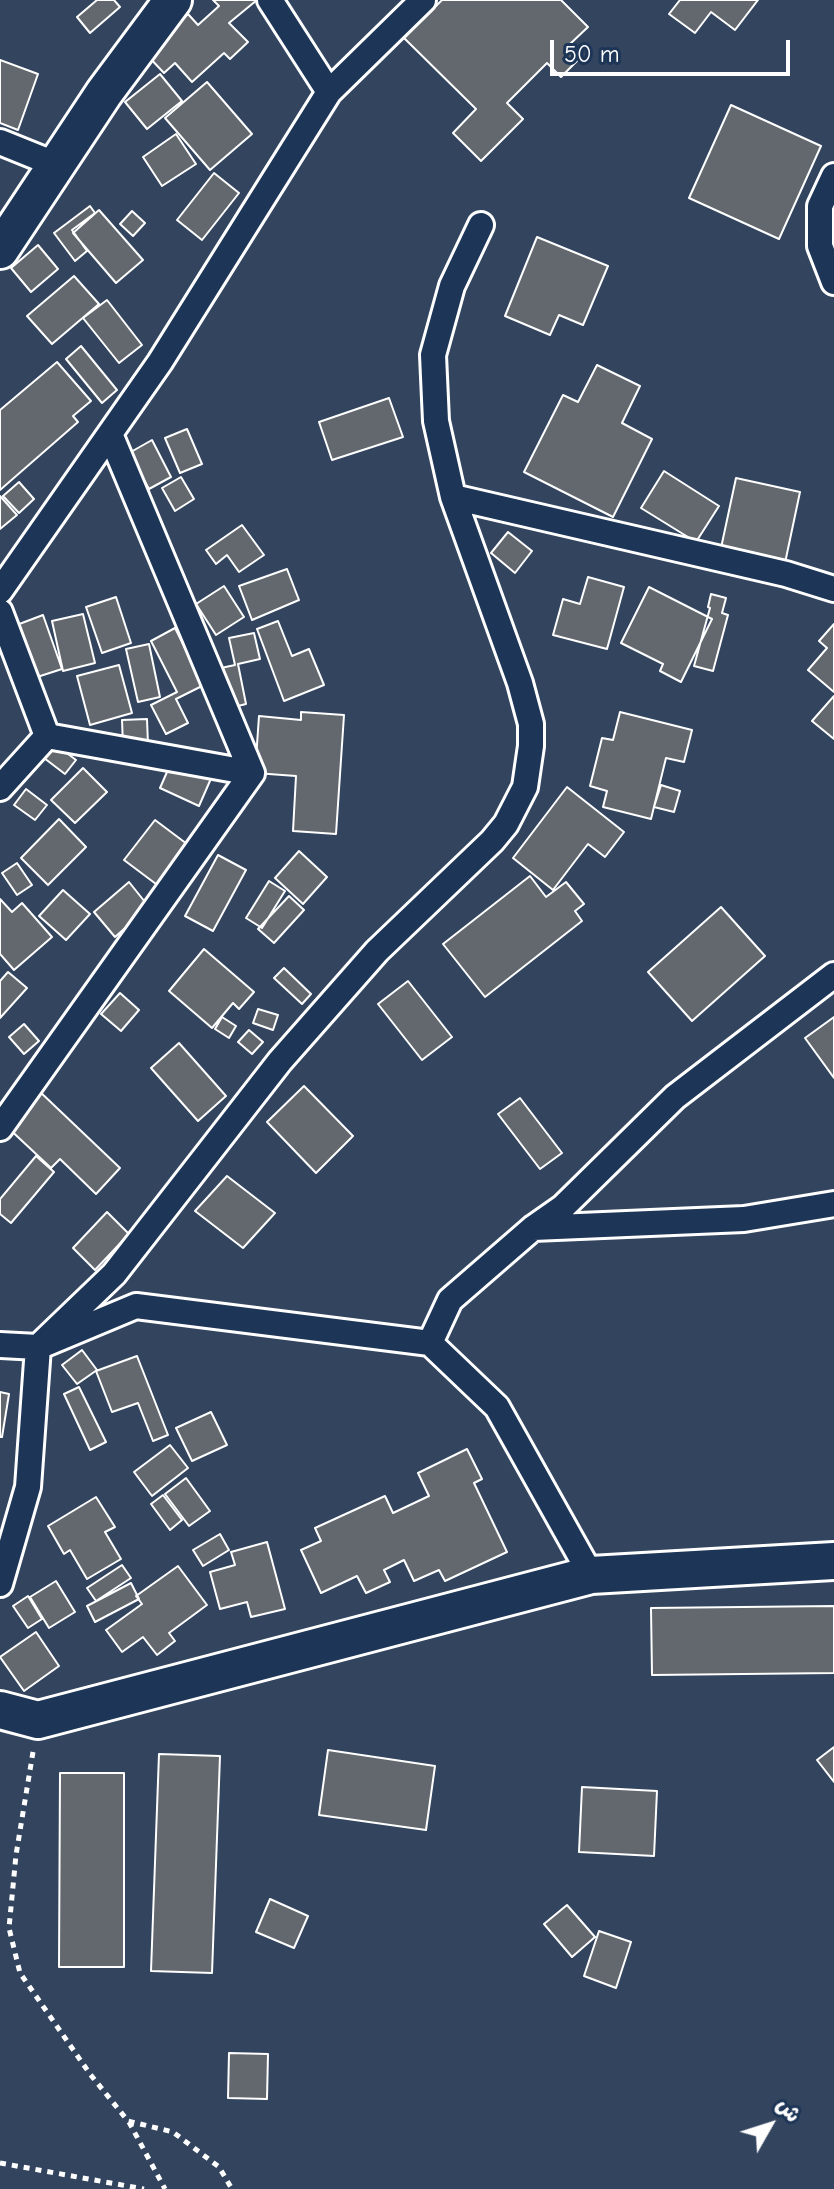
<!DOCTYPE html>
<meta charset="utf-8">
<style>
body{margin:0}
#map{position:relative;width:834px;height:2189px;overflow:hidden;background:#32445e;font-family:"Comic Neue","Playpen Sans Arabic",sans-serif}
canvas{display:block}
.north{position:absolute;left:730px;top:2085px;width:80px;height:80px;-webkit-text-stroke:6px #1d3557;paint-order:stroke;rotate:51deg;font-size:22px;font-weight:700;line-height:32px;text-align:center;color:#fff}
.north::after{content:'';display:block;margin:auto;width:28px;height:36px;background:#fff;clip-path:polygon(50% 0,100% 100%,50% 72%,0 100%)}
.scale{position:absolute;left:550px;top:40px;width:240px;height:36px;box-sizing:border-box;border:4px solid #fff;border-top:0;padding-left:10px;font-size:24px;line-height:28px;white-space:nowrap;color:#fff;-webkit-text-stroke:6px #1d3557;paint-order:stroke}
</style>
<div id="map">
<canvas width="834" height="2189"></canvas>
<div class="north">ش</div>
<div class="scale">50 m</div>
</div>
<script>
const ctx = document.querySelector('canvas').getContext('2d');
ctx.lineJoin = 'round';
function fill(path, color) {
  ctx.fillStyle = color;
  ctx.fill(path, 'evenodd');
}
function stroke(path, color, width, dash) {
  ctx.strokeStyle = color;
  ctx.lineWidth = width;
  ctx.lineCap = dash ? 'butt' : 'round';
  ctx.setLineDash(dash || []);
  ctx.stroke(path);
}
const building = new Path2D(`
 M97 0H114L120 7 90 33 77 17Z
 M213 0H257L229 23 248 42 230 59 224 53 192 82 175 63 164 73 146 54 188 14 198 25 219 6Z
 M442 0H561L588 27 570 44 582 56 561 77 547 63 507 103 523 119 481 161 453 133 476 109 404 38Z
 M680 0H758L735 30 711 12 695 33 669 14Z
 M0 60 38 74 18 130 0 123Z
 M160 74 182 101 147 129 125 102Z
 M207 82 252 134 210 170 165 118Z
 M731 105 821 146 779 239 689 198Z
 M176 134 196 164 162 186 143 157Z
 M214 173 239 193 202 240 177 220Z
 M90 206 95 213 72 230 87 251 75 261 54 233Z
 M99 210 143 260 116 283 73 233Z
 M132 211 145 223 133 236 120 224Z
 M537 237 608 266 583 325 559 315 550 335 505 316Z
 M38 245 58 269 31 292 11 268Z
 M74 276 99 304 52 344 27 316Z
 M107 300 142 345 119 363 83 318Z
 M81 346 117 390 102 403 66 359Z
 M57 362 91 401 73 416 78 422 0 490V410Z
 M597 365 640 386 622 423 652 439 613 517 524 472 563 395 578 402Z
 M389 398 403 437 332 460 319 422Z
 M187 429 202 464 180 473 165 438Z
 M152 440 171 477 149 489 129 453Z
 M664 471 719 506 696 542 641 508Z
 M181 477 194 499 175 511 162 488Z
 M736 478 800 492 785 563 721 548Z
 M19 482 34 499 19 513 3 496Z
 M0 496 17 515 0 529Z
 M242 525 264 555 239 572 227 555 216 564 206 550Z
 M508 532 532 551 515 573 491 553Z
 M287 569 299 600 252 620 239 586Z
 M588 577 624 587 607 649 553 635 563 599 580 604Z
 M224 586 244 617 216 635 196 604Z
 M649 587 712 619 681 682 660 671 663 664 621 643Z
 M711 594 726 598 722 613 728 615 713 671 694 666 710 608 708 607Z
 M116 597 131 643 102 653 86 607Z
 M83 614 95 663 63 671 52 621Z
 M43 615 62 669 31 679 14 626Z
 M278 621 292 656 309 649 324 685 284 701 257 629Z
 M834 624V692L808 670 827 648 819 641Z
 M175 628 204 685 176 699 188 723 166 734 151 705 177 692 151 641Z
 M254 633 260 659 238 664 246 704 230 708 221 668 235 665 229 638Z
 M149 644 160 697 138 702 126 649Z
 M119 665 132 713 90 725 77 676Z
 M834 696V739L812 721Z
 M301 712 344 715 336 834 293 831 296 776 255 773 259 716 301 720Z
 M620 712 692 730 684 762 666 758 651 819 603 807 607 791 590 786 602 738 613 740Z
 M147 719 148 745 123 746 122 720Z
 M55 744 76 760 65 774 44 758Z
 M174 756 213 774 199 806 160 788Z
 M83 768 107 792 75 823 51 800Z
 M661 785 680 791 674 812 654 807Z
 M567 787 624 832 605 857 588 844 553 890 513 858Z
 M26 789 47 805 35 820 14 805Z
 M59 819 86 847 48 885 21 858Z
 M155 820 191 847 160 887 124 860Z
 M299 851 327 877 303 904 275 878Z
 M218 855 246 870 213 931 185 916Z
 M17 863 32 885 17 895 2 873Z
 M530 876 546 897 566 882 584 904 575 911 582 921 485 997 443 944Z
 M269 881 285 891 262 928 246 918Z
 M129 882 149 907 115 937 94 912Z
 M63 890 90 914 66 940 39 916Z
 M289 896 304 910 274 943 258 929Z
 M0 899 12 912 22 903 52 937 14 970 0 954Z
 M721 907 765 956 692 1021 648 972Z
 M204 949 254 992 239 1009 233 1003 212 1028 169 991Z
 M284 968 311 994 302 1004 274 978Z
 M8 972 27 988 0 1018V981Z
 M408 981 452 1037 422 1060 378 1004Z
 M120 993 139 1010 121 1031 101 1014Z
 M258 1009 278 1015 273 1030 253 1023Z
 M222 1017 236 1026 229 1038 215 1029Z
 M834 1017V1078L805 1038Z
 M24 1024 39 1041 24 1054 9 1037Z
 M249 1030 263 1042 252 1054 238 1042Z
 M179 1043 226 1096 198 1121 151 1068Z
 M304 1086 353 1136 316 1173 267 1122Z
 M37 1089 120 1168 96 1194 60 1159 51 1168 4 1124Z
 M520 1098 562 1153 540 1169 498 1114Z
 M36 1156 54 1172 11 1223 0 1214V1199Z
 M227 1176 275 1213 243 1248 195 1211Z
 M107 1212 129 1234 95 1270 73 1248Z
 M82 1350 97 1370 77 1384 62 1365Z
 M137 1356 168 1435 153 1441 138 1403 112 1412 96 1371Z
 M79 1387 106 1442 90 1450 64 1394Z
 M0 1392 9 1394 2 1437H0Z
 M211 1412 227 1445 192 1461 176 1428Z
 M170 1445 188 1468 152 1496 134 1472Z
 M467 1449 482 1479 474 1483 507 1552 445 1581 439 1570 414 1581 404 1560 384 1570 390 1582 366 1593 357 1576 321 1593 301 1550 321 1541 315 1528 385 1496 393 1513 429 1496 418 1473Z
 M186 1478 210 1511 189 1526 165 1494Z
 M163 1495 182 1520 170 1530 151 1504Z
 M96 1497 115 1527 105 1532 121 1559 87 1579 70 1550 64 1554 48 1526Z
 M220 1534 229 1550 203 1566 193 1550Z
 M267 1542 285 1609 251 1617 247 1602 220 1609 210 1572 235 1565 231 1552Z
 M122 1565 131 1578 96 1601 87 1588Z
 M178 1566 207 1605 169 1633 175 1641 157 1655 143 1637 122 1652 106 1630 142 1604 136 1596Z
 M56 1581 75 1612 49 1628 30 1597Z
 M131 1583 139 1599 95 1622 87 1606Z
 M28 1596 42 1619 28 1628 13 1606Z
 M834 1606V1673L652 1675 651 1608Z
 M36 1632 59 1666 24 1691 0 1657Z
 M834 1747V1782L817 1760Z
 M328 1750 435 1766 426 1830 319 1815Z
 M159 1754 220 1756 212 1973 151 1971Z
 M60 1773H124V1967H59Z
 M582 1787 657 1791 654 1856 579 1852Z
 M270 1899 308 1916 294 1948 256 1932Z
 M567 1905 595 1937 572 1957 544 1924Z
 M599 1931 631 1942 616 1988 584 1976Z
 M229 2053 268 2054 267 2099 228 2098Z`);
fill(building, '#62686e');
stroke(building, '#fff', 2);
const street = new Path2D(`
 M270 0 329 92
 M0 142 57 165
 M834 176 820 206V246L834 282
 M453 497 786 574 834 589
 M0 591 160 362 329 92 423 0
 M0 612 47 736 0 788
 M47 736 252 773
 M0 1128 252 773 110 434
 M533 1228 744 1219 834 1204
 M430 1343 450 1300 533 1228 563 1207 675 1097 834 975
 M0 1345 38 1347 136 1306 430 1343 497 1407 591 1575
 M0 1584 28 1487 38 1347 114 1274 280 1061 377 951 492 841 506 824 525 787 531 746V724L520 683 453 497 436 421 433 355 452 286 481 225`);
const secondary = new Path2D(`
 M0 250 104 93 173 0
 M0 1710 38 1720 591 1575 834 1561`);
stroke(street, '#fff', 30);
stroke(secondary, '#fff', 42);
stroke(new Path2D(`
 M33 1752 16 1855 9 1928 20 1973 90 2074 128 2121 173 2132 219 2167 232 2189
 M129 2122 165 2189
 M0 2163 144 2189`), '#fff', 5, [6, 6]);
stroke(street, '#1d3557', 24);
stroke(secondary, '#1d3557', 36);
</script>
